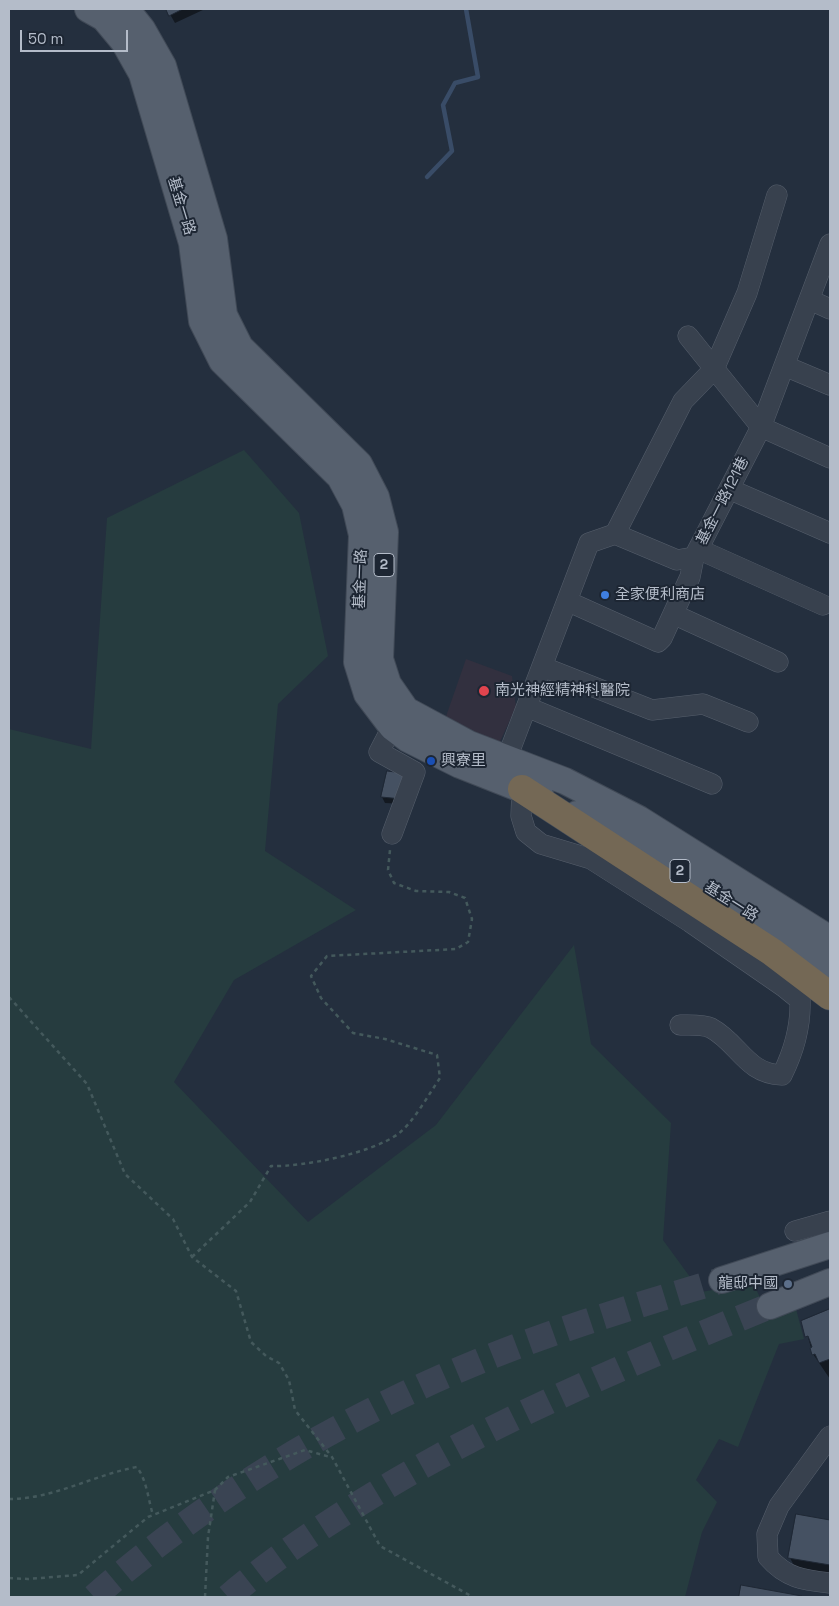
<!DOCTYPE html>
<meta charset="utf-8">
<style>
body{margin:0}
#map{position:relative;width:839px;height:1606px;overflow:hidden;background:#242f3e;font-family:"Space Grotesk",sans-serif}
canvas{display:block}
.frame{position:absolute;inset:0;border:10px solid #b4bcc9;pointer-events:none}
.scale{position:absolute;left:20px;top:30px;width:108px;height:22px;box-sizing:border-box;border:2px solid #b4bcc9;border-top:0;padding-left:6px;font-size:15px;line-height:18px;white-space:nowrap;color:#b4bcc9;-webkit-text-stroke:4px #1d2633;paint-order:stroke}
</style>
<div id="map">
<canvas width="839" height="1606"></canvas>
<div class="frame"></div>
<div class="scale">50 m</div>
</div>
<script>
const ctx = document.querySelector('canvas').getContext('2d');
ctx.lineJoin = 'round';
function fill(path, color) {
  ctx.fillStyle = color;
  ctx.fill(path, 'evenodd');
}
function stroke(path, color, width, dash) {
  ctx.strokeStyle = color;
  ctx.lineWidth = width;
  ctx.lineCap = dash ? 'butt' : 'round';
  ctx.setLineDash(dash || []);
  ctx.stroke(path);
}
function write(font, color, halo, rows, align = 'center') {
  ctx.font = font + ' "Space Grotesk","Noto Sans TC",sans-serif';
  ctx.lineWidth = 4;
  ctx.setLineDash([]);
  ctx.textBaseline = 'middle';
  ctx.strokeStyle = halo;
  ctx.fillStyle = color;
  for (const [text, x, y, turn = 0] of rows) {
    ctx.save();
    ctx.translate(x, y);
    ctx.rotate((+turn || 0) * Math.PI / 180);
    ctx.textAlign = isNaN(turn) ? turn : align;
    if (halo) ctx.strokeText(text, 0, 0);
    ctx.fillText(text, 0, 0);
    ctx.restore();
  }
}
fill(new Path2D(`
 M466 659 512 676 516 707 497 748 443 725Z`), '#32303f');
fill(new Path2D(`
 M244 450 299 513 328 656 278 704 265 851 356 910 234 980 174 1082 308 1222 436 1125 574 945 591 1044 671 1123 663 1240 701 1292 753 1283 771 1320 796 1309 804 1339 779 1344 738 1447 719 1439 696 1480 717 1502 702 1532 685 1597H9V729L91 749 107 518Z`), '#263c3f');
fill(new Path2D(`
 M167 9H205L175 23Z
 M388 772 405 804 385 803 382 797Z
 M830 1311V1379L813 1354 803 1321Z
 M797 1515 830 1521V1580L799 1575 790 1558Z
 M742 1587 802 1597H740Z`), '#0007');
stroke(new Path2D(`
 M427 177 452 151 443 105 455 83 478 77 466 9`), '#394c67', 4.5);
const building = new Path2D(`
 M166 9H183L169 16Z
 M387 771 411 774 402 799 381 797Z
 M830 1309V1359L819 1363 815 1354 812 1355 810 1348 812 1347 808 1336 805 1337 801 1321Z
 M796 1514 830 1520V1565L788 1558Z
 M741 1585 802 1596V1597H739Z`);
fill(building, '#455162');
stroke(building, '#1f2835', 1);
stroke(new Path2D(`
 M94 1597C212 1494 347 1414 492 1356 567 1326 645 1303 722 1280
 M228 1597C263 1567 302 1540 341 1515 475 1428 623 1366 770 1306`), '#3a4453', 26, [26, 13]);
const minor = new Path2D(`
 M810 300 830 309
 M688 336 761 427 830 458
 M785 366 830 385
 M729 489 830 533
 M615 534 683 401 714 369 747 293 777 195
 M698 549 823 605
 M567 601 658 642 662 638 690 577 694 557
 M673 614 778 662
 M543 667 652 710 703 704 748 722
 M527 707 712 784
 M502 771 589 543 615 534 677 560 694 557 761 427 830 244
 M522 789 521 816 526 832 541 844 591 859 690 922 784 987 800 1000C801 1027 794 1051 782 1075 746 1074 739 1043 711 1028 703 1024 689 1025 680 1025
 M392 834 415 772 379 752 392 727
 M795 1231 830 1221
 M830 1436 779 1506 767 1534 768 1557C786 1578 803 1580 830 1583`);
const major = new Path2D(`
 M88 9 104 18 124 42 142 74 192 243 202 321 222 361 340 477 355 505 362 535 357 662 367 694 392 727 408 739 460 765 541 797
 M126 9 142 29 163 66 214 239 224 315 240 347 359 464 376 497 385 532 380 659 388 684 406 710 469 744 565 781 639 819 830 939
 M577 814 628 839 830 967
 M722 1280 830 1245
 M770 1306 830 1282`);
const highway = new Path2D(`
 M522 789 772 952 830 996`);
stroke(minor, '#565f6c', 21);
stroke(major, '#414a57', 28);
stroke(highway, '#434c59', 29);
stroke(new Path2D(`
 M9 997 87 1084 125 1174 173 1219 192 1257 236 1291 251 1342 266 1356 279 1363 289 1380 295 1410 332 1457 380 1546 473 1597
 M192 1257 250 1202 271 1166C304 1167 372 1153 398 1134 413 1123 429 1094 440 1078L437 1055 385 1039 353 1033 321 998 311 976 327 956 456 949 468 942 472 919 465 898 449 892 416 891 394 883 388 870 390 850
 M9 1499C54 1499 93 1475 137 1467 147 1481 148 1499 153 1515
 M9 1578 28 1579 78 1575 148 1517 215 1490 228 1477 305 1450 330 1457
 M205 1597 208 1537 215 1490`), '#44595c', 2.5, [4, 4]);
stroke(minor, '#38414e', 20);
stroke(major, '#56606e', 26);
stroke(highway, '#746855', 28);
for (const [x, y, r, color] of [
 [605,595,5,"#3f7fe0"],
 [484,691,6,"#e0444e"],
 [431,761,5,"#1a4fb4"],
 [788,1284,5,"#5c6f8a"]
]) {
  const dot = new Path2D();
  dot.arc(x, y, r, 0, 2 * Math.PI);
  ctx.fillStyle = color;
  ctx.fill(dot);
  stroke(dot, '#1d2633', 2);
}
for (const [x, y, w] of [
 [384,565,20],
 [680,871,20]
]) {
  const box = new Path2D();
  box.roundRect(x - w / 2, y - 11.5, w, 23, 4);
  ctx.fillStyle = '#1d2633';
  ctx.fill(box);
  stroke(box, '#b4bcc9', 1);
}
write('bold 14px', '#b4bcc9', null, [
 ["2",384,565],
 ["2",680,871]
]);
write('15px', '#b4bcc9', '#1d2633', [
 ["基金一路",181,206,73],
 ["基金一路121巷",723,501,-63],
 ["基金一路",361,579,-88],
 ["基金一路",731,902,32]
]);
write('15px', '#b4bcc9', '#1d2633', [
 ["全家便利商店",615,595],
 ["南光神經精神科醫院",495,691],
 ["興寮里",441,761],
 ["龍邸中國",778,1284,"right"]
], 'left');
</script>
